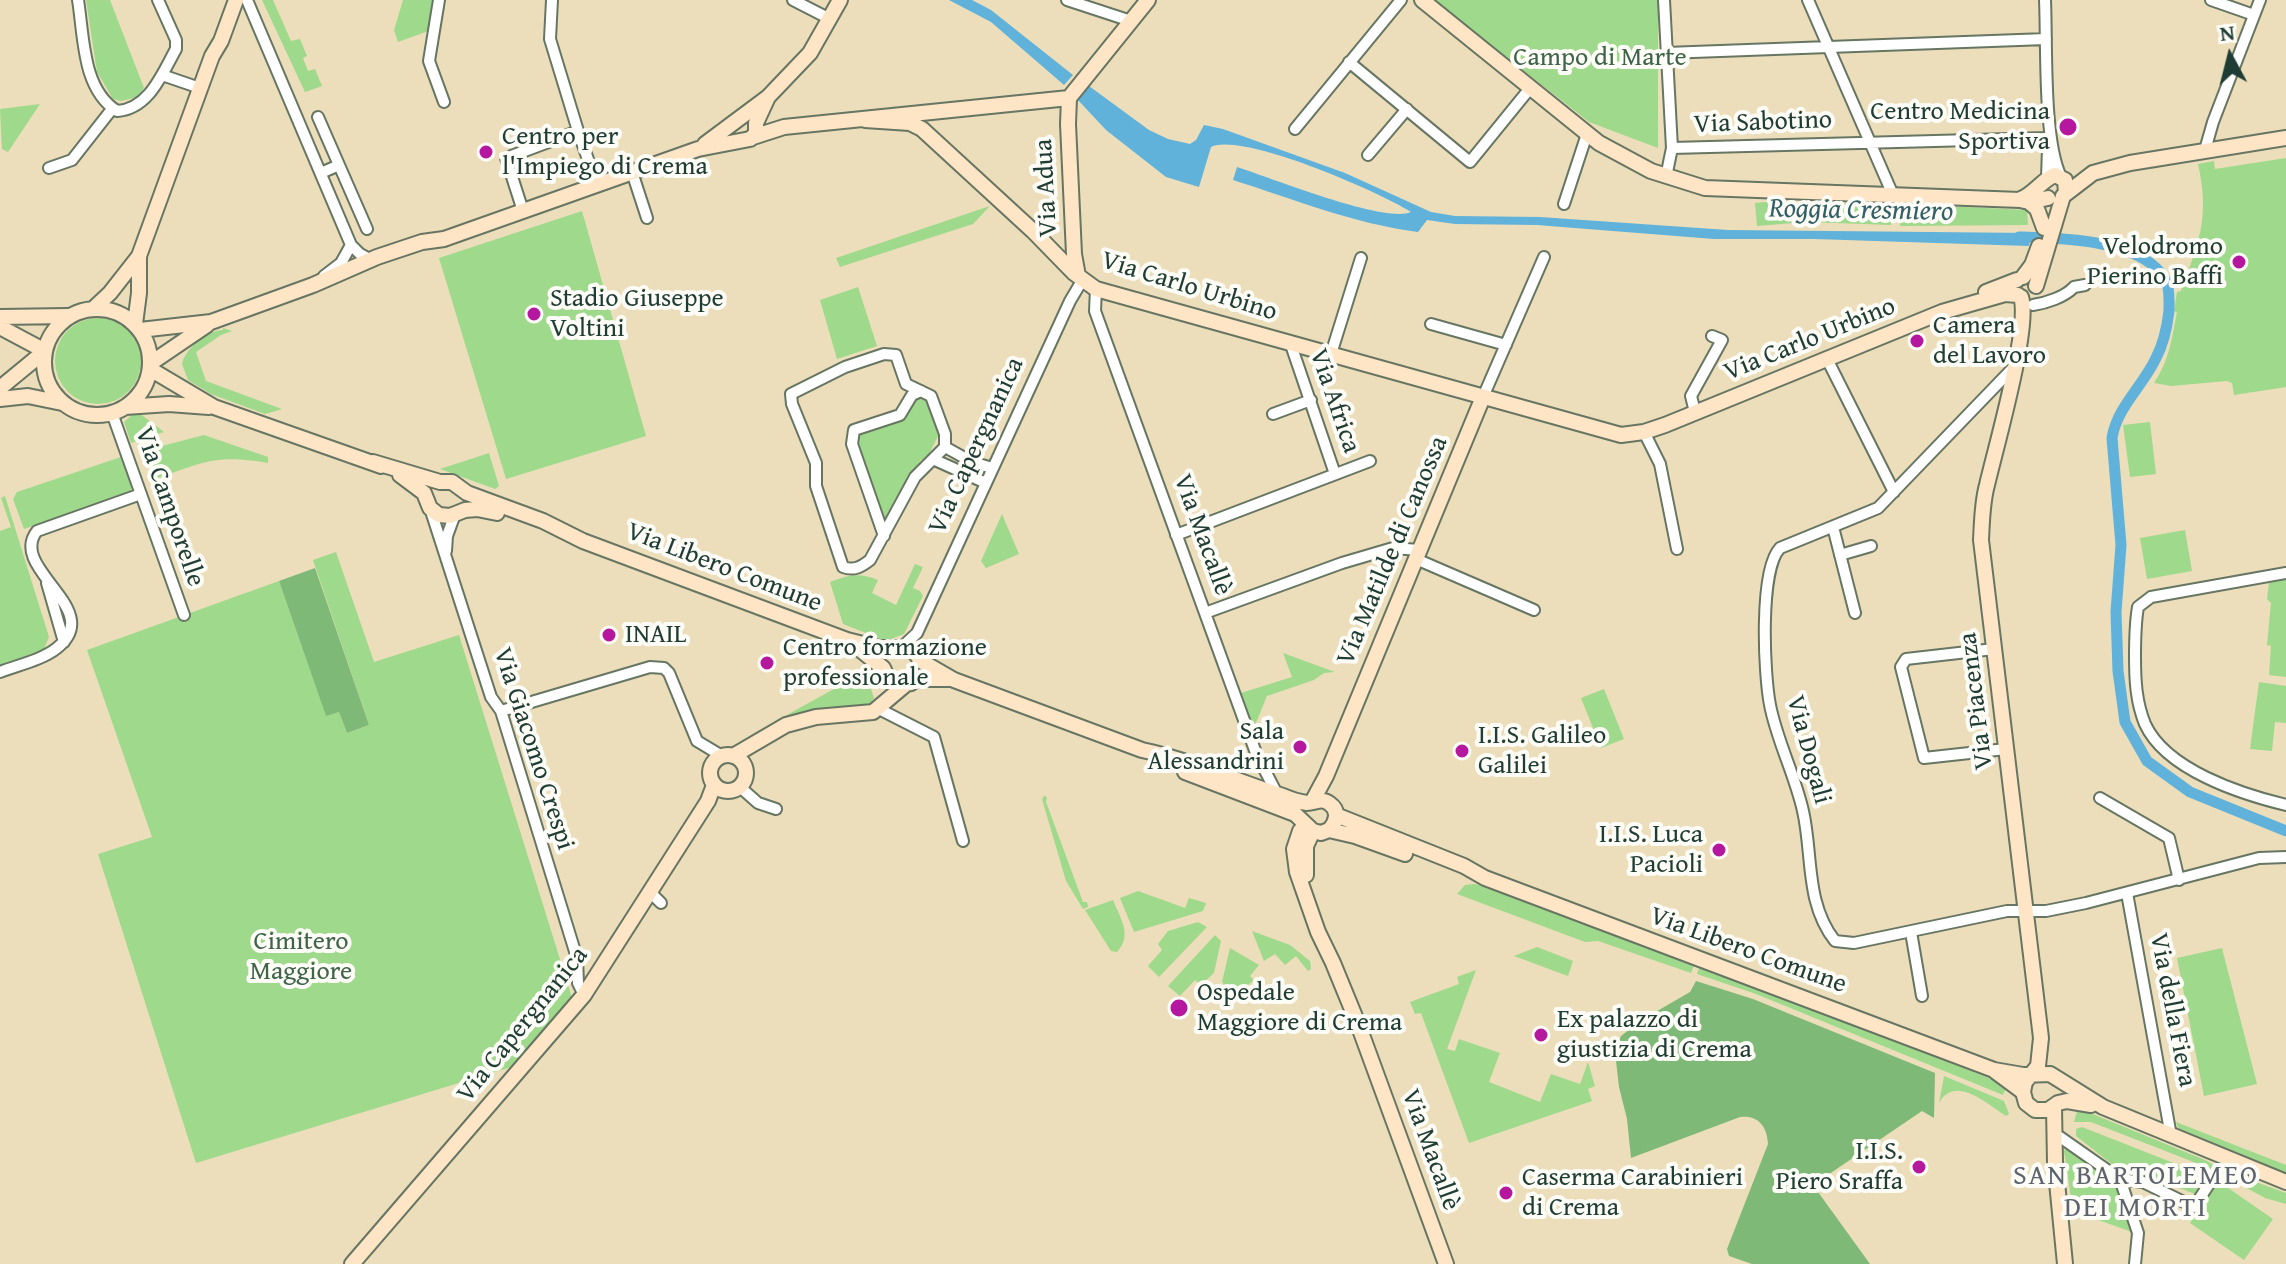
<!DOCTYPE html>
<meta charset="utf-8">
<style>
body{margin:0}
#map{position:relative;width:2286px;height:1264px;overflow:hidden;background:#ecdeba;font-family:"Gentium Book Plus",serif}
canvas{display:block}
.north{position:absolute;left:2190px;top:16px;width:80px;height:80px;-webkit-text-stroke:6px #fdfcf7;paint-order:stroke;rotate:353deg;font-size:22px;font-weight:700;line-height:32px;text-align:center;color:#1f3d34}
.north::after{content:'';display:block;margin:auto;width:28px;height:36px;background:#1f3d34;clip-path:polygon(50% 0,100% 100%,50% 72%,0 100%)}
</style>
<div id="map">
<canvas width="2286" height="1264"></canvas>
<div class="north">N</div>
</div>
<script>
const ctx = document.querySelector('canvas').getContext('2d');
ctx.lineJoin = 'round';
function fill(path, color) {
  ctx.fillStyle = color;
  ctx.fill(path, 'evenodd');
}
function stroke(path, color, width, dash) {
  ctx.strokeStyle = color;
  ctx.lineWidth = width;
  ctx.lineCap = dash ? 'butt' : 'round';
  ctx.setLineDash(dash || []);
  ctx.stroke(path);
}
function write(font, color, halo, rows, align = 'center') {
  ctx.font = font + ' "Gentium Book Plus",serif';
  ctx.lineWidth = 8;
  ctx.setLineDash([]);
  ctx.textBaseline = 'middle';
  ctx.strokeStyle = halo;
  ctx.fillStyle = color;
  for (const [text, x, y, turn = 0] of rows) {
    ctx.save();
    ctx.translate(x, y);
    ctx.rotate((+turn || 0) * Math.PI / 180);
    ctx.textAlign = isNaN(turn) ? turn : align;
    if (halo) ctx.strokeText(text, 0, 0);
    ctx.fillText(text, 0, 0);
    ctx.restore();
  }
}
fill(new Path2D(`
 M86 0H110L144 88 138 97 121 101 113 99 97 72Z
 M262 0H273L291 41 300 39 307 56 303 58 308 71 315 69 322 86 305 92Z
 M403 0H435L431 30 398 42 394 30Z
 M1434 0H1658V148L1589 122Z
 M40 104 8 152 2 149 0 109Z
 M2286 158V387L2234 395 2232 383 2227 381 2171 386 2154 383C2169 361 2172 338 2177 312L2174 311 2177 292 2181 291C2199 241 2210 218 2198 164L2214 161 2215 169Z
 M1765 202 1891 204V225L1806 222 1757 226 1755 203Z
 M1902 204 2027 210 2028 225 1900 226Z
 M990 206 973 224 840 267 836 258Z
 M582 211 646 436 506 479 439 258Z
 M858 287 877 346 837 359 820 300Z
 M55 361a43 43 0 1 1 86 0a43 43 0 1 1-86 0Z
 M223 328 232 331 221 335 196 352 206 381 282 409 265 414 211 394 188 380 182 364C185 348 209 330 223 330Z
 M925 396 929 401 939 434 928 456 921 460 889 519H885L878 513 855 437 857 432 901 418 906 415 913 401Z
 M134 413H139L164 432 131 443 124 422Z
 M2150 422 2156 474 2130 477 2123 425Z
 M204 435 268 457V463C218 454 202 462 156 479L152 478 143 451Z
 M489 453 499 486 495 489 440 469Z
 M121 457 132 487 130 491 24 529 13 499 17 492Z
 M5 496 49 637 44 649 0 666V531L11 527 1 498Z
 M1002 514 1019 554 986 568 981 561Z
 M2185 530 2192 571 2147 579 2140 538Z
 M336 552 374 662 459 635 573 1001 518 1065 196 1163 98 854 152 837 87 650 279 581 326 715 339 712 347 733 369 725 313 560Z
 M915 564 923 567 913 588 920 591 923 596 904 634 886 641 843 624 830 582C849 575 859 572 878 580L872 593 896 605Z
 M2286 579V677L2269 675 2271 646 2267 645 2271 603 2267 599 2269 583Z
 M1283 653 1335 672 1324 673 1314 680 1267 696 1254 728 1241 693 1292 677Z
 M861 674 867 677 874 698 869 705 861 708 817 710 776 721Z
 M2259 682 2286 686V723L2275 722 2272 751 2250 749Z
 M1604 689 1624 739 1601 748 1581 698Z
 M1044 796 1047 797 1046 802 1083 902H1087L1088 907 1083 909 1066 881 1042 799Z
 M1475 884 1494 888 1695 963 1691 973 1598 941 1585 942 1457 894 1465 885Z
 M1138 891 1185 908 1189 898 1206 903 1203 911 1134 932 1120 898Z
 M1113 900C1120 918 1133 935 1117 952L1111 951 1085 910Z
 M1198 922 1207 927 1159 977 1148 966 1162 950 1158 944 1168 931Z
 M1252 931 1290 945 1310 961 1311 969 1308 971 1296 956 1285 965 1275 954 1264 961Z
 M1215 935 1221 941 1214 973 1201 985 1195 980 1180 996 1168 986Z
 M1537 947 1573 961 1568 976 1514 956Z
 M1230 948 1259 965 1250 976 1254 980 1237 995 1235 990 1230 992 1222 982Z
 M2222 948 2257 1084 2204 1096 2177 958Z
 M1700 965C1803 1004 1905 1046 2007 1085L2003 1095 1756 994 1697 974Z
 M1476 970 1447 1049 1455 1051 1459 1039 1500 1053 1489 1082 1540 1102 1551 1074 1580 1084 1588 1062 1595 1086 1588 1089 1592 1101 1469 1143 1421 1013 1415 1014 1410 1002 1459 984 1457 977Z
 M1944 1076 2004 1101 2009 1114 2006 1116C1987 1104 1955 1074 1939 1103Z
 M2078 1108 2205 1160 2216 1166 2214 1170 2091 1122H2074Z
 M2176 1122 2286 1165V1173L2178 1128Z
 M2082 1127 2209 1177 2195 1194 2147 1176 2122 1172 2076 1136V1129Z
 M2066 1148 2118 1188 2130 1218 2132 1232 2073 1211 2064 1151Z
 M2220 1169 2286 1193V1204L2265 1198 2219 1173Z
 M2218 1181 2273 1219 2244 1260 2190 1223Z`), '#9fd98c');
fill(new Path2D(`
 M315 568 369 725 347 733 339 712 326 716 279 581Z
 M1696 981 1753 999 1935 1073 1934 1118 1922 1111 1813 1185 1870 1264H1752L1729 1256 1727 1249 1768 1144C1767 1126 1758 1115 1740 1117L1631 1158 1627 1119 1619 1087 1615 1052 1621 1036 1640 1021 1690 992Z`), '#7fb978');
fill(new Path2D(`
 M949 0H972L991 10 1073 75 1064 85 991 22Z
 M1089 86 1149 130 1168 139 1190 144 1196 140 1204 125 1223 129 1345 173 1431 212 1455 216 1540 217 1728 230 2031 233 2029 246 1814 239H1714L1537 225 1455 224 1427 220 1418 232C1355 224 1293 199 1233 180L1237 167C1269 177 1385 224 1411 212 1379 192 1243 132 1211 147L1199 187 1166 177 1106 130 1077 99Z`), '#60b2db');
stroke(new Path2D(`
 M2019 237C2060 238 2145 239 2166 281 2170 289 2169 302 2169 311 2167 328 2164 343 2156 358 2143 386 2117 407 2112 438L2121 545 2116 612 2118 671 2125 722 2147 761 2190 792 2286 831`), '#60b2db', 11);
const street = new Path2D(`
 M78 0C84 37 82 89 117 111 149 109 162 74 176 49V40L158 0
 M247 0 351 245 360 254 371 260
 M439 0 429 61 444 102
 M793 0 830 19
 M1067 0 1131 21
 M1664 0 1672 148 1666 177
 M1808 0 1893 195
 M2045 0C2047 44 2043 140 2061 177
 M2211 0 2254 15
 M1666 53 2046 39
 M1349 62 1470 162 1531 87
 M162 75 200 88
 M318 117 339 165 321 173
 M1295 129 1401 0
 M578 131 597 185
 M1672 148 2047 138
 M2205 150 2213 122 2260 0
 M1368 155 1407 109
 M339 165 367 229
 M49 168 72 160 112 109
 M632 172 647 218
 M2047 178 2048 147
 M1564 204 1587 134
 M523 211 506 158 578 131 550 39 552 0
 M324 276 341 263 351 245
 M1096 289 1095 311 1256 753 1277 794
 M2033 305C2046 303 2065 297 2074 287L2085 285
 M1431 324 1506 345
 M1290 342 1335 474
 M884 354 896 355 906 384 931 396 945 434V447L915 477 870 560C861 567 854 571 843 567L816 486V463L792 404 791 394 845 367Z
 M1331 354 1361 258
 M1827 359 1894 492
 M2013 368 1878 508 1780 548C1759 570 1764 674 1770 705 1777 741 1795 775 1803 811 1813 855 1805 903 1835 941L1854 943 2007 911H2046L2086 903 2259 858 2286 857
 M1483 397 1544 257
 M1695 412 1691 396 1722 340 1712 336
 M112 413 184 615
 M1273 414 1311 400
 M1644 432 1660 464 1677 549
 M945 447 972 462 992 468
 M935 460 986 483
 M430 508 491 697 501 711 577 958 578 983 584 995
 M1833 527 1855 613
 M1176 535 1370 461
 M884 536 852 444 854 430 900 415 912 395 921 391
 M446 551 447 536 455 514
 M1840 555 1871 546
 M1416 559 1534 610
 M2286 573 2151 597 2138 607C2135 624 2135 640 2135 657 2135 680 2136 702 2145 724 2166 770 2241 794 2286 805
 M47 583 64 642
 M1205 613 1342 563 1393 548 1419 550
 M902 647 917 633 1070 301 1083 279
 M1994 649 1906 659 1901 667 1924 758 2006 749
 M0 672C18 665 42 660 57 648 107 609 7 569 37 531L141 494
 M879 709 934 737 963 841
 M501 711 650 667 664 668 669 673 697 741 722 756
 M740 787 758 803 776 809
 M2100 798 2169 838 2179 880
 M651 893 661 903
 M2127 893 2171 1136
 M1911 932 1922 996
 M2055 1137H2060L2120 1179 2143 1182 2194 1207 2215 1175
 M2120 1179 2138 1233 2135 1264`);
const secondary = new Path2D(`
 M1422 0 1599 143 1651 171 1705 188 2020 200 2029 202 2048 198
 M1069 98 1068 124 1074 254 1078 276
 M1069 98 1148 0
 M865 120 910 123 922 129 1033 231 1074 273 1096 289 1621 435 1644 432 1665 425 1942 312 2005 294 2018 295
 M753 137 784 127 1069 98
 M705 144 768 97 810 53 840 0
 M2021 199C2035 193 2043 179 2055 175L2065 180 2066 193
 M2029 202 2037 209 2044 228
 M2023 277 2032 265 2039 246
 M2036 286 2063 196 2093 173 2130 163 2286 138
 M1986 292 2017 280
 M2021 297C2031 325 1995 450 1987 485 1982 503 1982 522 1981 540L2041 1038 2038 1066 2025 1082 2023 1092
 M94 308 110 293 139 256 212 56 221 41 236 0
 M44 362a53 53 0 1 1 106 0a53 53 0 1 1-106 0Z
 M0 317 68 316
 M135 324 139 293V256
 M0 327 45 351
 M140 330 211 322 313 285 377 257 422 242 444 239 698 149 750 139 756 134V123L768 97
 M151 363 207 325
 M150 369 214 407 381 466
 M0 388 45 351
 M0 399 28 396 62 403
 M125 407 169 404 209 407
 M373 462 440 482H452L467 493 543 521 583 541 847 640 879 648H908L914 651 921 661 954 680 1142 750C1190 760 1236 781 1283 796 1290 799 1299 802 1307 803 1315 803 1322 797 1330 804 1340 811 1336 823 1329 830
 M400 475 424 493 430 508 439 515 450 516 465 510 477 509 497 513
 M857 647 883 668 888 679 899 685 911 683 916 679H950
 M710 773a18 18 0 1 1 36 0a18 18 0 1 1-36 0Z
 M733 756 786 725 816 717 873 712 905 685
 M1185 772 1295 814 1313 831 1321 833 1329 830 1355 836 1405 854
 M1312 802 1326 776 1483 397
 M1336 815 1464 866 1485 878 1994 1070 2023 1075 2050 1074 2103 1107 2286 1182
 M1305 825 1300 831 1294 849 1297 872 1318 932 1333 963 1358 1024 1446 1264
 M1306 875V846L1313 831
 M1996 1072 2023 1092 2026 1103 2035 1110H2048L2058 1103 2067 1101 2091 1105
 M2054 1107 2055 1162 2065 1264
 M352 1264 584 995 708 801 714 785`);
stroke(street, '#677563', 14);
stroke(secondary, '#677563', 18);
stroke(street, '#fff', 10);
stroke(secondary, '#fee5c5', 14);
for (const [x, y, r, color] of [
 [2068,127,10,"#b5179e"],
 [486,152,8,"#b5179e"],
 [2239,262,8,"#b5179e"],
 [534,314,8,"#b5179e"],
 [1917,341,8,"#b5179e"],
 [609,635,8,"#b5179e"],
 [767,663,8,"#b5179e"],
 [1300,747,8,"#b5179e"],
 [1462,751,8,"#b5179e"],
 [1719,850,8,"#b5179e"],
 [1179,1008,10,"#b5179e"],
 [1541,1035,8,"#b5179e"],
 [1919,1167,8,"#b5179e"],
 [1506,1193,8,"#b5179e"]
]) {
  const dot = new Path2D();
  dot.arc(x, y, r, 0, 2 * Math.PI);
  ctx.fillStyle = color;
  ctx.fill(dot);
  stroke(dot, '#fdfcf7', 3);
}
write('26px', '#3f644a', '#fdfcf7', [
 ["Campo di Marte",1600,58],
 ["Cimitero",301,942],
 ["Maggiore",301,972]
]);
write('26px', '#1f3d34', '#fdfcf7', [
 ["Centro Medicina",2050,112,"right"],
 ["Sportiva",2050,142,"right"],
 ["Centro per",502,137],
 ["l'Impiego di Crema",502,167],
 ["Velodromo",2223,247,"right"],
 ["Pierino Baffi",2223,277,"right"],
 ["Stadio Giuseppe",550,299],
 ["Voltini",550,329],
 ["Camera",1933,326],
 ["del Lavoro",1933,356],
 ["INAIL",625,635],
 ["Centro formazione",783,648],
 ["professionale",783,678],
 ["Sala",1284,732,"right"],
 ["Alessandrini",1284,762,"right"],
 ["I.I.S. Galileo",1478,736],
 ["Galilei",1478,766],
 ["I.I.S. Luca",1703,835,"right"],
 ["Pacioli",1703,865,"right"],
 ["Ospedale",1197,993],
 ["Maggiore di Crema",1197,1023],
 ["Ex palazzo di",1557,1020],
 ["giustizia di Crema",1557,1050],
 ["I.I.S.",1903,1152,"right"],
 ["Piero Sraffa",1903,1182,"right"],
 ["Caserma Carabinieri",1522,1178],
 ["di Crema",1522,1208]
], 'left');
write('26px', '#1f3d34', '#fdfcf7', [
 ["Via Sabotino",1763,123,-2],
 ["Via Adua",1047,188,-93],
 ["Via Carlo Urbino",1189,287,17],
 ["Via Carlo Urbino",1810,340,-22],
 ["Via Africa",1334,401,71],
 ["Via Capergnanica",977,446,-65],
 ["Via Camporelle",169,507,71],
 ["Via Macallè",1202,535,70],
 ["Via Matilde di Canossa",1393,551,-67],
 ["Via Libero Comune",724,568,21],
 ["Via Piacenza",1977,701,-97],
 ["Via Giacomo Crespi",533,749,72],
 ["Via Dogali",1808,750,75],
 ["Via Libero Comune",1748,951,20],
 ["Via della Fiera",2172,1010,79],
 ["Via Capergnanica",523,1025,-51],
 ["Via Macallè",1430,1150,70]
]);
write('italic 28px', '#326066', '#fdfcf7', [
 ["Roggia Cresmiero",1861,211,1]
]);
ctx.letterSpacing = '2px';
write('28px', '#5d646e', '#fdfcf7', [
 ["SAN BARTOLEMEO",2136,1177],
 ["DEI MORTI",2136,1209]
]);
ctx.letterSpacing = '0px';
</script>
